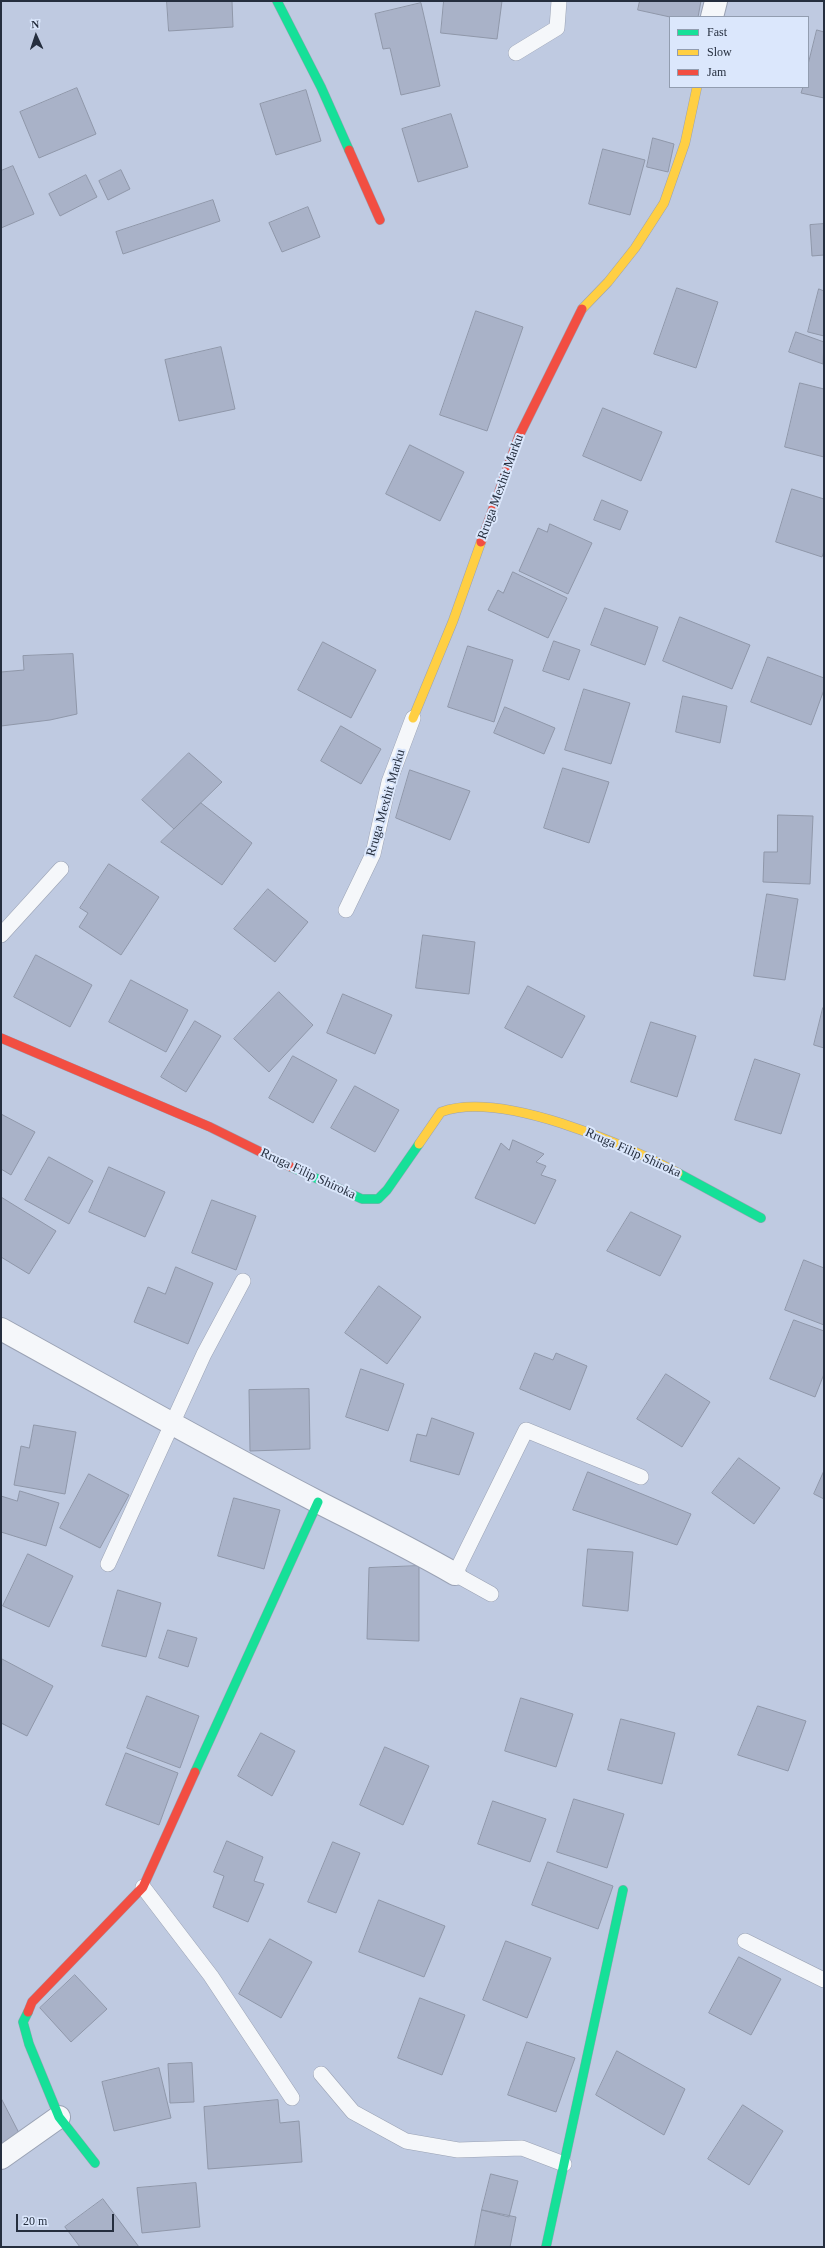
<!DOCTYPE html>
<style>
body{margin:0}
#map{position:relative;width:825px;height:2248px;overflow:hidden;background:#bfcae1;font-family:"Times New Roman",serif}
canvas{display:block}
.frame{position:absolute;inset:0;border:2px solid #252e3e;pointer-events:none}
.legend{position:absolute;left:669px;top:16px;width:140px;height:72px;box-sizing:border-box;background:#dbe7fc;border:1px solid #929db0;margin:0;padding:5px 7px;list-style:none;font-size:12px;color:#252e3e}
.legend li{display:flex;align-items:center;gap:8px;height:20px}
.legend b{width:20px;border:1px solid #929db0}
.north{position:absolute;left:16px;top:16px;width:40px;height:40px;-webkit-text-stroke:3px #dbe7fc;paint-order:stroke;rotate:357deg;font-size:11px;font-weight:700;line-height:16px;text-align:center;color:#252e3e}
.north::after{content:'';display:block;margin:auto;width:14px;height:18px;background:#252e3e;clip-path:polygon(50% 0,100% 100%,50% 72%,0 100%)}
.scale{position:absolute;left:16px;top:2214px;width:98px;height:18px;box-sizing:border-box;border:2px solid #252e3e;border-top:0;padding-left:5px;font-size:12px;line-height:14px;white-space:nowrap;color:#252e3e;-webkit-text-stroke:3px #dbe7fc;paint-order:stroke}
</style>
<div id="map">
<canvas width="825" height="2248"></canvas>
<div class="frame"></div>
<ul class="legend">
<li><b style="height:5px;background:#16e098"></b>Fast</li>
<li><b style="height:5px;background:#ffcf43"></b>Slow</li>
<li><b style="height:5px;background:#f24e42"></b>Jam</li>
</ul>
<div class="north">N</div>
<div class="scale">20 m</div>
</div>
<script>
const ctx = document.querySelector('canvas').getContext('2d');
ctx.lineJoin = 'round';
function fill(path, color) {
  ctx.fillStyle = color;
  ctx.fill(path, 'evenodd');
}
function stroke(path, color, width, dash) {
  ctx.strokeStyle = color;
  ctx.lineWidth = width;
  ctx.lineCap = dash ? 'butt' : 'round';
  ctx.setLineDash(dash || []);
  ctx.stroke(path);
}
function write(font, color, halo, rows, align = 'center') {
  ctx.font = font + ' "Times New Roman",serif';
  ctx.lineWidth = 4;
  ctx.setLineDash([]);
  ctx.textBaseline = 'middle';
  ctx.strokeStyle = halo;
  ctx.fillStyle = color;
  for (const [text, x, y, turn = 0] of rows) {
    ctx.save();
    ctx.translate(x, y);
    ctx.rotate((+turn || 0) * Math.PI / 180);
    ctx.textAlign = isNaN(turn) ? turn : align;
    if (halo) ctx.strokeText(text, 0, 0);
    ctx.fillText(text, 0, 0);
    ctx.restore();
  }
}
const building = new Path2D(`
 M167 1H232L233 27 169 31Z
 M444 1H502L497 39 441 33Z
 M640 1H701L698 17H670L638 10Z
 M421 3 440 86 401 95 390 48 383 49 375 14Z
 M817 30 824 32V98L801 93 803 87H808V65Z
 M77 88 96 134 39 158 20 112Z
 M306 90 321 141 276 155 260 104Z
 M451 114 468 167 418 182 402 129Z
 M653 138 674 144 668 172 647 167Z
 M603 149 645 160 630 215 589 204Z
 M13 166 34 214 1 228V171Z
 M121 170 130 189 108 200 99 181Z
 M86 175 97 197 60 216 49 194Z
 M213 200 220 221 123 254 116 232Z
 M308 207 320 237 282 252 269 223Z
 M824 224V255L812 256 810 225Z
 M677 288 718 302 696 368 654 354Z
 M819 289 824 291V336L808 332Z
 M476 311 523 327 487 431 440 415Z
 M796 332 824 342 823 364 789 352Z
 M221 347 235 409 179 421 165 360Z
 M800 383 824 389V457L785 447Z
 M603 408 662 432 641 481 583 456Z
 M410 445 464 472 440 521 386 494Z
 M792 489 824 499V551L822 557 776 542Z
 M602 500 628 511 620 530 594 520Z
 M550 524 592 543 568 594 519 571 538 528 547 532Z
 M513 572 567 598 548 638 488 610 498 590 503 593Z
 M605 608 658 627 645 665 591 645Z
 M680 617 750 645 732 689 663 661Z
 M554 641 580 650 569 680 543 671Z
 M323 642 376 670 351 718 298 690Z
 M468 646 513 660 494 722 448 707Z
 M73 654 77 714 50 720 1 726V672L24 670 23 656Z
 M768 657 824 678V690L811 725 751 702Z
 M584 689 630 703 611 764 565 750Z
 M683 696 727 706 720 743 676 732Z
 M505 707 555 728 544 754 494 733Z
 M341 726 381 749 361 784 321 761Z
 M189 753 222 782 174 829 142 800Z
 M563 768 609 782 589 843 544 828Z
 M410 770 470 791 450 840 396 818Z
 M201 803 252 843 222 885 161 842Z
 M778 815 813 816 810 884 763 882 764 852H777Z
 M109 864 159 897 121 955 79 927 88 913 80 908Z
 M268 889 308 922 275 962 234 929Z
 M767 894 798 899 785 980 754 976Z
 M423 935 475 942 469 994 416 988Z
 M36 955 92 985 70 1027 14 997Z
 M131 980 188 1010 166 1052 109 1022Z
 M528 986 585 1016 562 1058 505 1028Z
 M279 992 313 1025 269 1072 234 1039Z
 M343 994 392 1015 375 1054 327 1033Z
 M823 1008 824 1009V1048L814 1045Z
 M195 1021 221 1036 186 1092 161 1077Z
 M651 1022 696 1036 677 1097 631 1082Z
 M293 1056 337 1080 313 1123 269 1098Z
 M755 1059 800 1074 781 1134 735 1120Z
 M355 1086 399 1110 375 1152 331 1128Z
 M1 1114 35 1132 11 1175 1 1169Z
 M513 1140 544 1154 536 1162 546 1166 541 1175 556 1180 535 1224 475 1198 501 1143 509 1150Z
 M49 1157 93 1181 69 1224 25 1200Z
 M109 1167 165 1192 145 1237 89 1212Z
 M1 1197 56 1231 29 1274 1 1257Z
 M212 1200 256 1216 236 1270 192 1253Z
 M631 1212 681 1236 660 1276 607 1251Z
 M804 1260 824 1268V1325L785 1310Z
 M176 1267 213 1283 188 1344 134 1322 148 1287 165 1294Z
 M379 1286 421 1317 387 1364 345 1333Z
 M794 1320 824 1331V1374L815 1397 770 1379Z
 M535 1353 553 1360 556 1353 587 1366 570 1410 520 1389Z
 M361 1369 404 1384 388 1431 346 1417Z
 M666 1374 710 1402 682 1447 637 1419Z
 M309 1389 310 1449 250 1451 249 1390Z
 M432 1418 474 1433 459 1475 410 1461 417 1434 426 1436Z
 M34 1425 76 1432 65 1494 14 1485 21 1446 29 1448Z
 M739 1458 780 1488 754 1524 712 1493Z
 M824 1471V1499L814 1494Z
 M588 1472 691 1514 677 1545 573 1510Z
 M89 1474 129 1495 100 1548 60 1528Z
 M20 1491 59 1503 46 1546 1 1532V1496L17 1501Z
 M234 1498 280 1510 264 1569 218 1556Z
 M588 1549 633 1552 628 1611 583 1606Z
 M28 1554 73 1576 49 1627 3 1606Z
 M419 1566V1641L367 1639 369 1568Z
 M118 1590 161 1603 146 1657 102 1646Z
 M168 1630 197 1638 188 1667 159 1658Z
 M2 1659 53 1686 27 1736 1 1723Z
 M147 1696 199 1716 180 1768 127 1748Z
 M521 1698 573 1714 556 1767 505 1751Z
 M758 1706 806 1721 788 1771 738 1755Z
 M621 1719 675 1733 662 1784 608 1770Z
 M261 1733 295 1751 272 1796 238 1776Z
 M385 1747 429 1766 403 1825 360 1805Z
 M126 1753 178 1773 159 1825 106 1805Z
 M574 1799 624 1814 607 1868 557 1852Z
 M493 1801 546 1819 530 1862 478 1844Z
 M227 1841 263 1857 254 1881 264 1884 248 1922 213 1907 224 1876 214 1872Z
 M333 1842 360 1853 336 1913 308 1902Z
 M548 1862 613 1886 598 1929 532 1905Z
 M379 1900 445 1926 424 1977 359 1952Z
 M270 1939 312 1962 281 2018 239 1994Z
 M506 1941 551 1958 527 2018 483 2000Z
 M739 1957 781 1979 751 2035 709 2013Z
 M75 1975 107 2009 71 2042 40 2008Z
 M420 1998 465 2015 442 2075 398 2058Z
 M527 2042 575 2058 556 2112 508 2095Z
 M617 2051 685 2089 664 2135 596 2095Z
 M192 2063 194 2102 170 2103 168 2064Z
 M159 2068 171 2118 114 2131 102 2082Z
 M1 2098 20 2135 1 2145Z
 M278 2100 280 2123 299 2121 302 2162 208 2169 204 2107Z
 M743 2105 783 2131 749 2185 708 2159Z
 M491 2174 518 2181 509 2217 482 2210Z
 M196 2183 200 2227 142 2233 137 2188Z
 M103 2199 139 2247H80L65 2227Z
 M482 2210 516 2217 510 2247H475Z`);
fill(building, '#a9b2c8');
stroke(building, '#8f97a9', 1);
const lane = new Path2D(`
 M516 53 557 28 559 1
 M346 910 373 854 389 782 413 718
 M1 935 61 869
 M108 1564 204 1354 243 1281
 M491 1594 455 1574 526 1430 641 1477
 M143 1887 211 1976 292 2098
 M745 1941 824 1980
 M321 2074 353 2112 406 2141 458 2150 522 2148 564 2164`);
const street = new Path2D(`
 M712 17 716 1
 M1 1329C106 1387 210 1446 316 1501 363 1525 410 1548 455 1574
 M1 2158 59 2117`);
const fast = new Path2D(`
 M277 1 321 87 349 150
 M291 1167 362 1199H378L387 1190 419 1144
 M678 1173 761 1218
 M195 1772 318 1502
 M28 2012 23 2022 29 2044 59 2117 95 2163
 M546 2247 623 1890`);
const slow = new Path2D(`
 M582 309 608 282 635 248 664 203 685 143 697 87
 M413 718 453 621 481 542
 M419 1144 441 1112C501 1090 624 1144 678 1173`);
const jam = new Path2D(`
 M349 150 380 220
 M481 542 519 436 582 309
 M1 1038 210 1127 291 1167
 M28 2012 32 2002 143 1887 195 1772`);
stroke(lane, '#9aa2b4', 16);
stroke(street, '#9aa2b4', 24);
stroke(fast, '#9aa2b4', 10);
stroke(slow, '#9aa2b4', 10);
stroke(jam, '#9aa2b4', 10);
stroke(lane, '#f5f7fa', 15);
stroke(street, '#f5f7fa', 22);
stroke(fast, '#16e098', 9);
stroke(slow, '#ffcf43', 9);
stroke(jam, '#f24e42', 9);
write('13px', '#252e3e', '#dbe7fc', [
 ["Rruga Mexhit Marku",501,487,-70],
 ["Rruga Mexhit Marku",386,803,-74],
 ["Rruga Filip Shiroka",633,1153,24],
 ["Rruga Filip Shiroka",308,1174,25]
]);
</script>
